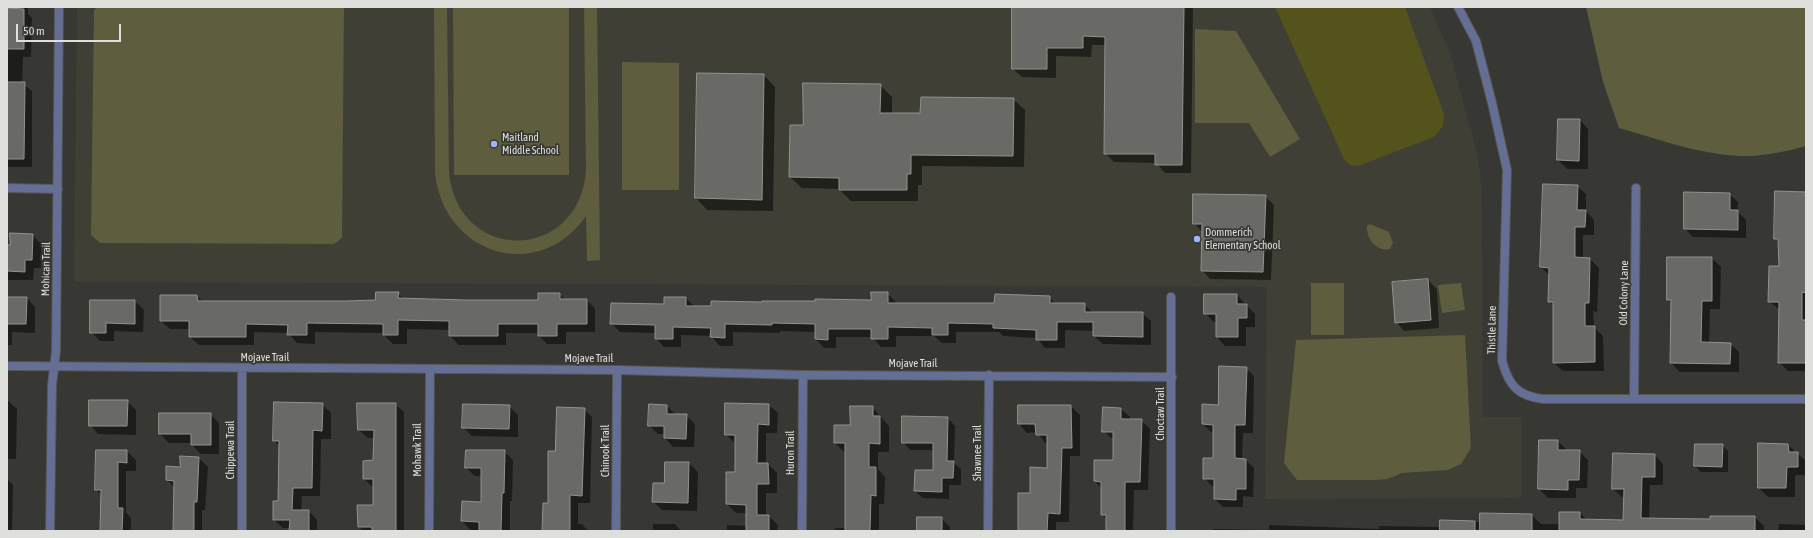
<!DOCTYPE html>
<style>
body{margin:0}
#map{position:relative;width:1813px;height:538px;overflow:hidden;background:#373733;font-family:"Asap Condensed",sans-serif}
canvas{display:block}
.frame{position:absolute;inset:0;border:8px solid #dfdfdc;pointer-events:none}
.scale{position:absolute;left:16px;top:24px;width:105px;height:18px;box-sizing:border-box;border:2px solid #dfdfdc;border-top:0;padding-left:5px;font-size:12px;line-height:14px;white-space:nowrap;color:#dfdfdc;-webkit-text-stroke:3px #373733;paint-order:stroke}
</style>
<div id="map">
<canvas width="1813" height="538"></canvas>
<div class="frame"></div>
<div class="scale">50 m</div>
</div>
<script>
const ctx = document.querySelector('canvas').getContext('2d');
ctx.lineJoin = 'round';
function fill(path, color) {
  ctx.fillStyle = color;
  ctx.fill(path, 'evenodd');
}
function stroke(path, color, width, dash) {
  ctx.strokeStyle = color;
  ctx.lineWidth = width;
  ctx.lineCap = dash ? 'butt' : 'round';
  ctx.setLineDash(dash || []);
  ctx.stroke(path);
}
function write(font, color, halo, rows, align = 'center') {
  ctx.font = font + ' "Asap Condensed",sans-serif';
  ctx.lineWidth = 3.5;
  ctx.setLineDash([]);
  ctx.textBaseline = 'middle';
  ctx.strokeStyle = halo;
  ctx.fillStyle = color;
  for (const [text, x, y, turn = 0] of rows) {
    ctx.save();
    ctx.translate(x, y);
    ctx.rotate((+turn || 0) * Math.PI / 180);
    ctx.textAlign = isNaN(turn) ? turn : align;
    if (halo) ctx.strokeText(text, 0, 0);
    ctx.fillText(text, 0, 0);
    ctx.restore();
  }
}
fill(new Path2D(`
 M77 7H1430L1450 53 1476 149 1480 172 1482 192 1483 417H1521V498L1265 499 1267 287 74 282Z`), '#3f3f35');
fill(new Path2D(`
 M97 7H344L342 238 334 244 100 243 91 235 94 10Z
 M434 7H447L449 173C459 265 580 262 586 170L584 7H597L600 260 587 261 586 216C538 285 443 254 435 173Z
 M453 7H569V175H454Z
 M1586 7H1806V146C1786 152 1760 157 1739 156 1698 154 1658 139 1619 128L1603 82Z
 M1195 29 1236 31 1300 139 1270 157 1249 123H1195Z
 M622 62 679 63V190H622Z
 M1370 224 1389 232 1393 243 1390 249C1377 252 1366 239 1367 226Z
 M1311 283H1344V335H1311Z
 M1461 283 1465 310 1442 313 1438 285Z
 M1465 335 1471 448 1461 464 1448 470 1402 473 1387 479 1376 480H1297L1284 463 1296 340Z`), '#5e5d3d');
fill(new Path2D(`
 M1275 7H1405L1444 114 1443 126 1434 137 1358 166 1350 165 1344 159Z`), '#55531c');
fill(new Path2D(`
 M7 7H28V14L32 18 31 57H23L22 83 32 91V167H7Z
 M1021 7H1193L1191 173H1165L1156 163 1114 162 1105 153 1106 45H1092L1091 57 1056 56V78L1022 77 1013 69Z
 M698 74 764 75 775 87 773 211 707 210 696 198Z
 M880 85 892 97V114H921L1013 99 1025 110 1024 167 922 166V185H918V201H851L839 189 802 188 790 177 804 126Z
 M1580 120 1588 129V169H1567L1558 160Z
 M1577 186 1586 194V211L1594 220V235H1583V258L1590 259 1599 268 1597 312 1593 311 1594 327 1603 336 1604 371H1563L1554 363V306L1549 301 1550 276 1541 267Z
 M1806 193V371H1788L1779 362 1780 310 1769 301 1780 267 1779 243 1775 238Z
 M1729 194 1738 202V212L1746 220V238L1693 237 1685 229Z
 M1265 196 1274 205 1271 280 1210 279 1202 270V232L1194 223Z
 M33 235 41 244V268H34L33 280H7V246H11Z
 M1668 258H1712L1721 267 1720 309H1710L1709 343 1730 344 1739 352V372H1680L1671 363 1672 304 1668 300Z
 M1428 280 1437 289 1439 328 1404 331 1396 322Z
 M398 293 405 300 539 301 559 294 566 300H587L595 309V332H566V344H547L538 335V333H506V345H459L450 336V330L407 329V344H393L384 335V333L315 332V344L297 343 288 333 254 332V345H199L190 337V329H170L161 321 197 296 203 302 376 301Z
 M887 293 896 302V304H995L1049 297 1056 304H1084L1093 313H1142L1151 321V345L1103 344 1094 336V331L1065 330V348H1045L1037 338 1003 336 999 332H956V343H942L934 336H896V347H881L872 337H836V348H824L816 339V332L780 331V333L733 332V346H720L711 336 681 335V347H664L656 338V333L620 332 611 323 665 305V298H686L695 307H712L763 303 872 301Z
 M1237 295 1255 314V327H1246V346H1225L1217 337V322H1214L1205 313Z
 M7 297 27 298 35 307V333L12 332V345H7Z
 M135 301 144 310 143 332 114 331V341H100L91 332Z
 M1246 368 1254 376 1253 433H1243L1242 459 1246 460 1254 468 1253 497 1243 496V507H1223L1215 499V486H1212L1204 478 1214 459V432H1211L1203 424 1219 406Z
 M7 400 17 409 16 459H7Z
 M127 401 136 410V435L98 434 90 425Z
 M322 404 331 413V439H321L320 496H302L301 511H309L317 520V531H290V528H283L274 520 279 502 280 446 274 441Z
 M395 404 404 412V531H363L359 527 374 506V488L364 479 374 462V438H368L359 430Z
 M726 404 769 405 778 413 777 433H766V464H768L777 473V493H766V516H769L778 525 777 531H727V525L747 526V513H736L727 504 736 473V444L726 435Z
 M509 406 518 415V437L472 436 463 427Z
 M667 406 675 414 686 415 695 424 694 447H673L665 438V434H658L649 425Z
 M1071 406 1080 415V456H1070L1069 522H1056V531H1019L1031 494 1048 469V443H1045L1037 432 1027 433 1019 424Z
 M872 407 889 426V452H878V469L885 477 884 504H879V531H835V528H846V452H844L835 443Z
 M584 409 592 417 590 503H578V524H582L588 531H543L556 452Z
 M1121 409 1130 417V420H1141L1150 429 1148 490H1134L1133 531H1107V520L1102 514V489L1095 481 1114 461V440L1103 431Z
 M210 414 219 423V454H201L192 445V443H169L160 434Z
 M948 418 955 426 954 463 961 469V485H949V499L923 498 915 491 934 471V450H910L903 442Z
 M1540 441H1558L1567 450 1579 451 1588 460 1587 488H1576V498H1548L1539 489Z
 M1722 445 1728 451V472H1701L1695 466Z
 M1788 445 1806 461V475H1795V497H1768L1759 488Z
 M97 451H127L136 460V471H126V512L131 518V531H101L102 495 96 490Z
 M504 451 513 460 512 501H510V531L471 530 462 521 482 503V476H475L466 468Z
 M1655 455 1663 464V485H1650L1649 519 1711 520 1755 517 1764 526V531H1213V529L1269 530V525L1379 529V526L1441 527V521L1481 522 1532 515 1541 524H1560L1580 513 1587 520 1624 521 1625 498 1622 497 1613 489Z
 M199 458 208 467 205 510H202V531H174L175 488 167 480 180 468Z
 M666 463H689L698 472 697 511 662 510 653 501 665 484Z
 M7 479 13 485 12 531H7Z
 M941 518 950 527V531H918Z
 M653 524H675L681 531H653Z
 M1779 524 1806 525V531H1778Z`), '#0007');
const building = new Path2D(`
 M1012 7H1184L1182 165H1155V154H1104L1105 37 1083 36V48H1047V69H1012Z
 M7 8 24 9V49H7Z
 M697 73 764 74 762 200 695 198Z
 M7 82H25L24 159H7Z
 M803 83 881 84 880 113H920L921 97 1014 98 1013 156 911 155V174H907V190H839V178L789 177 790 125H803Z
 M1558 119H1580L1579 161 1557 160Z
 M1543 184 1578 185 1577 210H1586L1585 227H1575V257L1590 258 1589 303H1585V326H1595V362L1553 363V302H1548L1549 268 1540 267Z
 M1775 191 1806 192V293L1802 292V320H1806V363H1778L1779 302H1768L1769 266H1779L1778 239H1774Z
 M1684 192 1730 193V210H1738V230L1684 229Z
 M1193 194 1266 195 1263 272 1201 271 1202 224H1193Z
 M10 233 33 234 32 260H25V272L7 271V245H10Z
 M1667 257H1712V301H1702L1701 342 1731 343 1730 364 1670 363 1671 300H1667Z
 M1428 279 1431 320 1395 323 1392 282Z
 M376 292H399L398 298 465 300H538V293H560V299H587V324H557V336H538V324H498V336H449V321L398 320V335H383V324L307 323V335H287L288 325 246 324V337H189V321H160V295H197L198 301H347L375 300Z
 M871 292H888V303H994L995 294 1050 296V303H1085V312H1143V337L1093 336V322H1057V340H1036V330L993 328V324L948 323V335H932V328L888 327V339H871V329H828V340L815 339V324L772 323V325L725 324V338L710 337 711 328 673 327V339H655V325L610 324 611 303 664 304V297H686V306H711V301L762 302V301H815V299L871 300Z
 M1204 294H1237V304H1247V318H1238V337H1216V314H1204Z
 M7 297H27L26 324H7Z
 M90 300H135V324L106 323V333H90Z
 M1219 366 1247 367 1245 425H1235V458L1246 459V489H1236V500L1214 499V479H1203V458H1213V425L1202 424V404L1218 405Z
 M89 400H128L127 426H89Z
 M274 402 323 403 322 431 313 430 312 488H293L292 510H309V531H289L290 520H273V501H278L279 441H273Z
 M357 403H396V531H372V527H358L357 505H373V479H363V461L373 460 374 430H358Z
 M725 403 769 404V425L758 424 757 463H768L769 484H757V515H769V531H746V505L726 504V472H735V435H725Z
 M463 404 510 405 509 429 462 428Z
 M649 404 667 405V414H687L686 439 664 438V426H648Z
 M1018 405H1071L1072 448H1062L1060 514 1048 513 1047 531H1018V493H1030V467L1047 468V435H1036L1035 424H1018Z
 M850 406H873V416H880V444L869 443V467H876V496L871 495 870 531H845V443H834V425H850Z
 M557 407 585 408 582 496 570 495V531H542L543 503H548V451H555Z
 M1103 407 1121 408V419H1142L1140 482H1125V531H1106V515H1101V482L1094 481V460H1113V432H1102Z
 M159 413H211V445H191V434H159Z
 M902 416 948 417 947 461H954L953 478H942V492L914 491 915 470H933V443H902Z
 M1539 440H1558V450H1580L1579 480H1568V490L1538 489Z
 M1758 443 1788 444 1789 452H1798V467H1787L1786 488H1758Z
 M1695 444H1723L1722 467 1694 466Z
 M96 450H127V463L118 462V508H123L122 531H100L101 490H95Z
 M466 450H505L504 493H502L501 531H479V522L461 521 462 501 481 502V468H465Z
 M1613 453 1655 454V477H1642L1641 518 1710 519V516H1755V531H1559V512H1580V519L1623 520 1624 489H1612Z
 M180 456 199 457 197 502H194V531H173L174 481 166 480V466L180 467Z
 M665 462H689L688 503 652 502 653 483H664Z
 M1480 513 1532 514V531H1480Z
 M917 517H942V531H917Z
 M1440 520 1475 521V531H1440Z`);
fill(building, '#696965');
stroke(building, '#92928e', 1);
const minor = new Path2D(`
 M7 188 58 189
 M1171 297V531
 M7 366 617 370 803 375 1172 377
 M1634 398 1636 188
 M50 531 52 385 56 351 59 7
 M242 531V369
 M429 531 430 369
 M616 531 617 370
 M802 531 803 375
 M988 531 989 375`);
const tertiary = new Path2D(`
 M1458 7 1476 41 1492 103 1507 170 1502 361C1509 386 1518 396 1543 399H1806`);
stroke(minor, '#555551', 10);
stroke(tertiary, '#555551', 10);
stroke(minor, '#656e95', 8);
stroke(tertiary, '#656e95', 8);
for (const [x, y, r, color] of [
 [494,144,4,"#a1b3fd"],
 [1197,239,4,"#a1b3fd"]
]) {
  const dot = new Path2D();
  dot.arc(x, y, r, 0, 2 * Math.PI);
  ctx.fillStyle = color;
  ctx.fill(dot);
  stroke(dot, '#373733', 1.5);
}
write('11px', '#dfdfdc', '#373733', [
 ["Maitland",502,138],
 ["Middle School",502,151],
 ["Dommerich",1205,233],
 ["Elementary School",1205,246]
], 'left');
write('11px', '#dfdfdc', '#373733', [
 ["Mohican Trail",46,269,-89],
 ["Old Colony Lane",1624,293,-89],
 ["Thistle Lane",1492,330,-89],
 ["Mojave Trail",265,358],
 ["Mojave Trail",589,359],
 ["Mojave Trail",913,364],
 ["Choctaw Trail",1161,414,-90],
 ["Chippewa Trail",231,450,-90],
 ["Mohawk Trail",418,450,-90],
 ["Chinook Trail",606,451,-90],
 ["Huron Trail",791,453,-90],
 ["Shawnee Trail",978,453,-90]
]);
</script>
